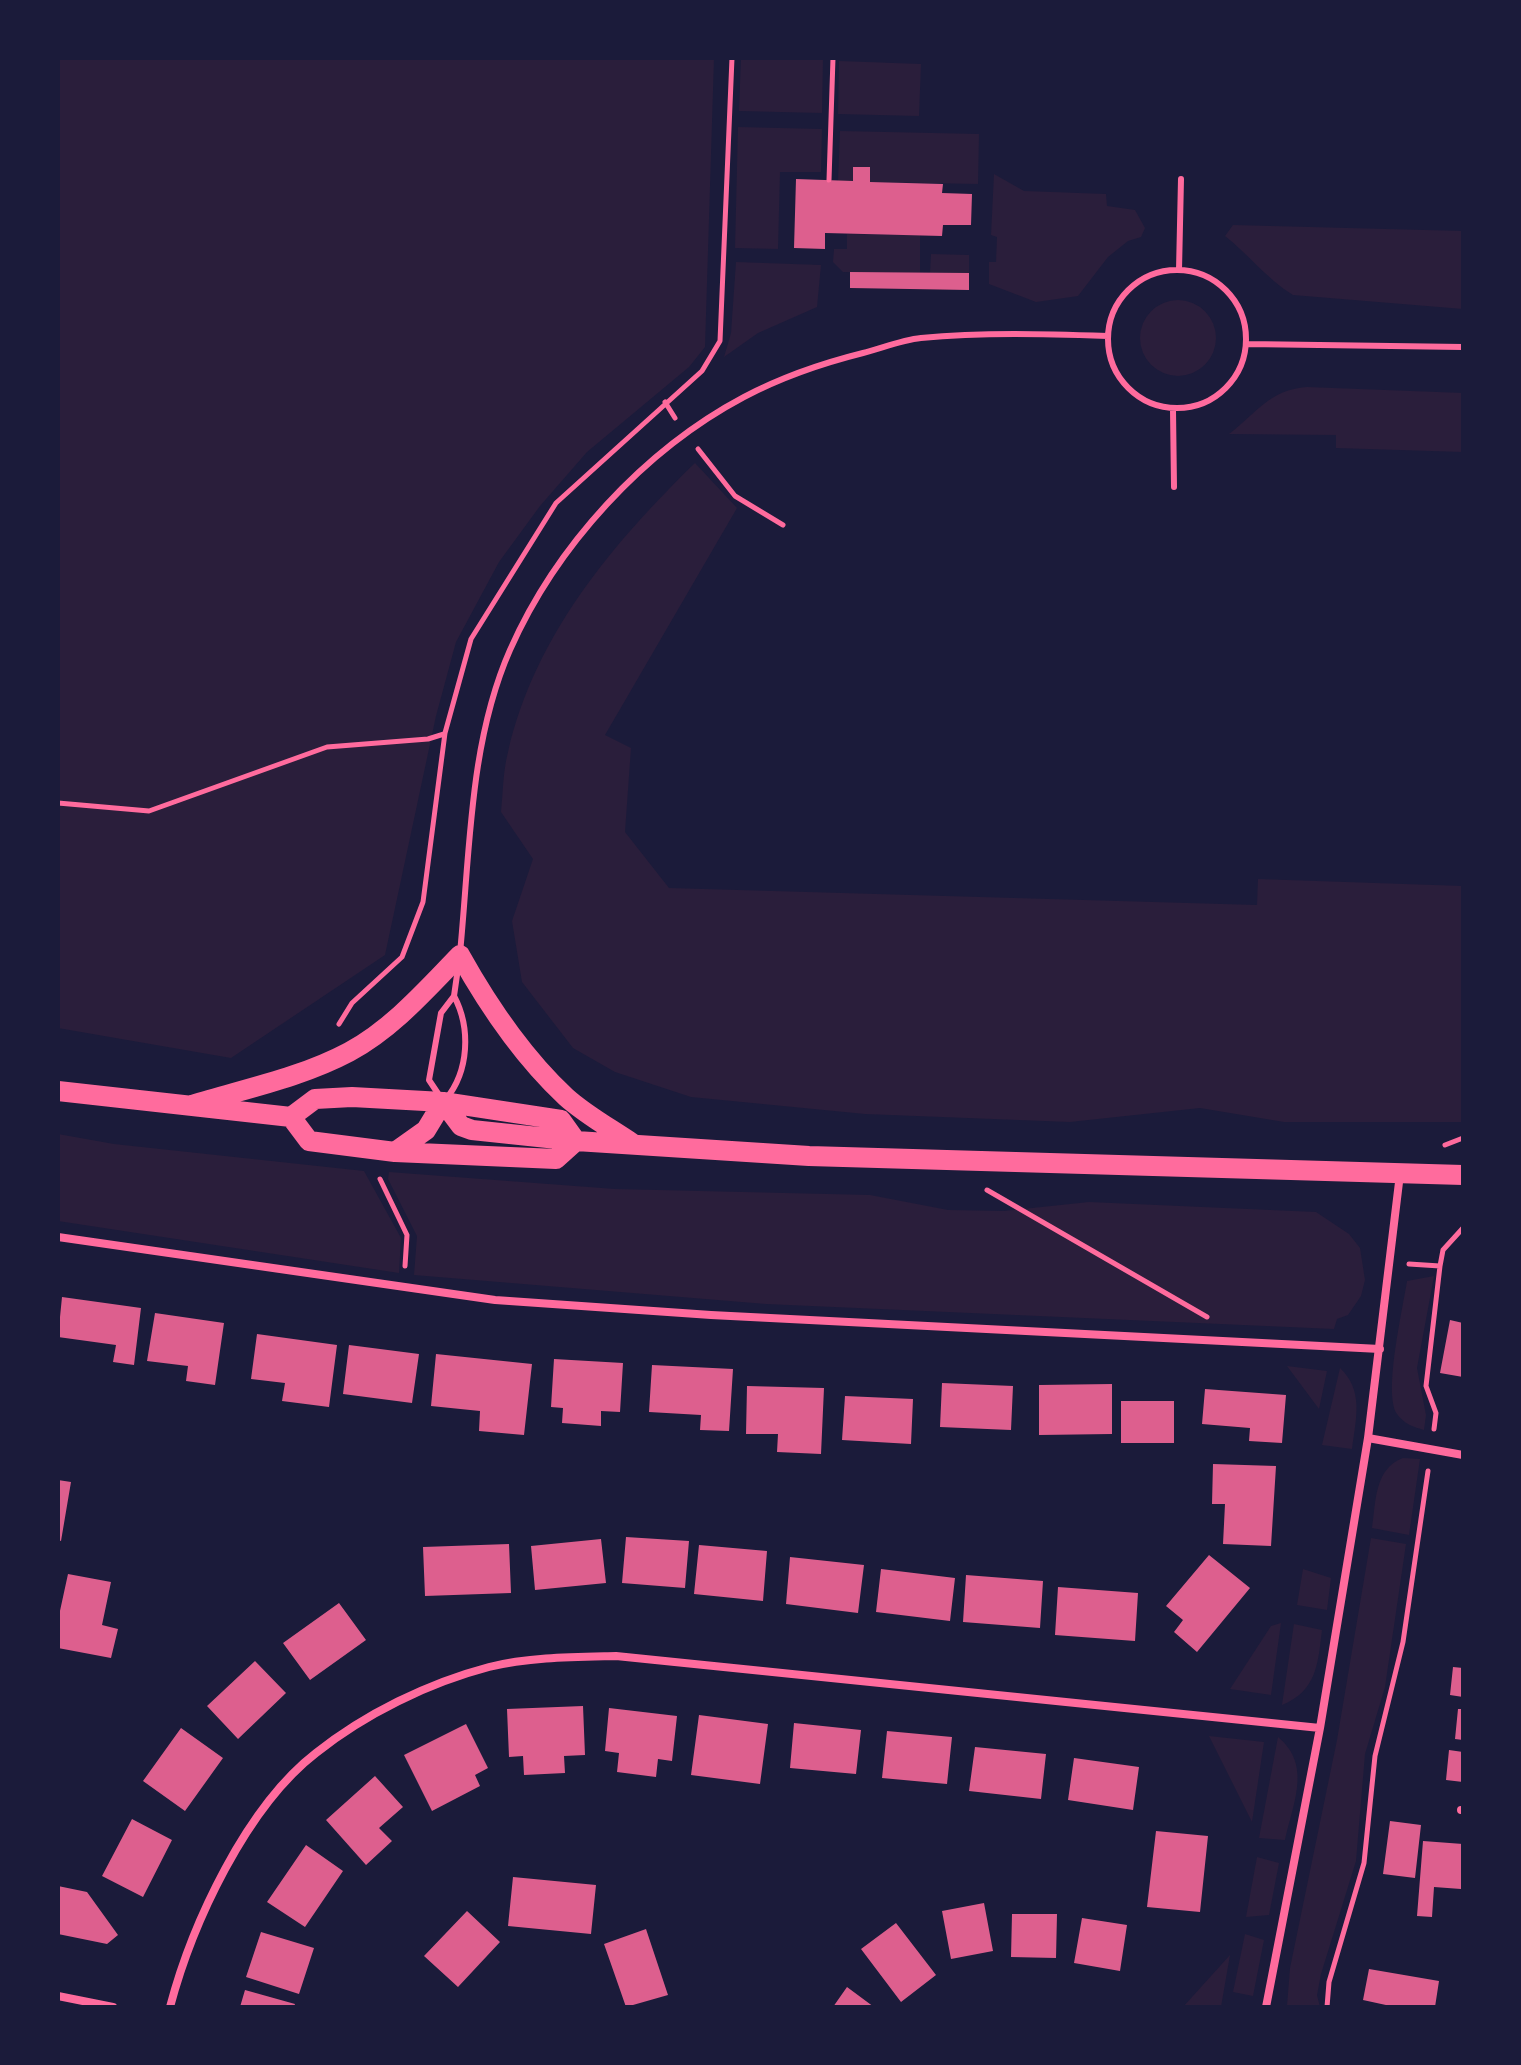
<!DOCTYPE html>
<style>
body{margin:0}
#map{position:relative;width:1521px;height:2065px;overflow:hidden;background:#1b1b3a;font-family:Roboto,sans-serif}
canvas{display:block}
.frame{position:absolute;inset:0;border:60px solid #1b1b3a;pointer-events:none}
</style>
<div id="map">
<canvas width="1521" height="2065"></canvas>
<div class="frame"></div>
</div>
<script>
const ctx = document.querySelector('canvas').getContext('2d');
ctx.lineJoin = 'round';
function fill(path, color) {
  ctx.fillStyle = color;
  ctx.fill(path, 'evenodd');
}
function stroke(path, color, width, dash) {
  ctx.strokeStyle = color;
  ctx.lineWidth = width;
  ctx.lineCap = dash ? 'butt' : 'round';
  ctx.setLineDash(dash || []);
  ctx.stroke(path);
}
fill(new Path2D(`
 M58 58H714L705 347 689 367 587 452 540 506 499 562 456 642 436 716 385 955 231 1058 58 1028Z
 M741 58H823L822 113 739 111Z
 M839 61 921 64 919 116 838 114Z
 M738 127 822 129 821 172H780L778 249 735 248Z
 M840 131 979 134 978 184 870 182V167H854L853 181H838Z
 M994 174 1024 191 1106 194 1107 206 1135 210 1145 228 1141 237 1128 241 1108 257 1078 296 1036 302 989 284V262H996L997 237 991 235Z
 M1233 225 1463 231V309L1293 295C1267 279 1249 255 1225 236Z
 M847 234 920 235V273L843 272 833 262 834 249H847Z
 M931 254 969 255V273H930Z
 M736 262 821 265 817 307 758 333 724 357 731 333Z
 M1140 338a38 38 0 1 1 76 0a38 38 0 1 1-76 0Z
 M1307 387 1463 393V452L1336 448V435L1229 434C1258 412 1269 390 1307 387Z
 M695 463 737 508 605 735 631 748 625 832 669 888 1257 905 1258 879 1463 886V1122H1284L1200 1108 1070 1122 865 1114 691 1097 615 1072 573 1048 522 982 512 921 533 859 501 812C503 793 503 771 508 752 535 635 612 544 695 463Z
 M58 1134 114 1144 364 1171 401 1238 399 1273 58 1221Z
 M389 1172 615 1189 870 1195 948 1210 1004 1211 1089 1202 1316 1212 1349 1234 1360 1248 1365 1280 1361 1296 1348 1315 1337 1319 1334 1329 766 1304 414 1275 417 1236 388 1179Z
 M1434 1276 1417 1368 1426 1415 1424 1430C1414 1427 1404 1424 1397 1414 1383 1393 1403 1308 1407 1281Z
 M1287 1366 1327 1371 1319 1409Z
 M1340 1368C1364 1391 1356 1418 1352 1449L1322 1445Z
 M1403 1458 1420 1459 1409 1535 1372 1528C1376 1502 1374 1469 1403 1458Z
 M1371 1538 1406 1544 1385 1687 1365 1754 1356 1861 1321 1974 1317 1995 1320 2007 1287 2006 1290 1968 1337 1740Z
 M1303 1569 1331 1578 1327 1610 1297 1605Z
 M1281 1623 1271 1695 1230 1689 1271 1626Z
 M1294 1624 1322 1630C1318 1663 1317 1691 1282 1705Z
 M1209 1736 1264 1742 1252 1822Z
 M1278 1737C1312 1765 1293 1803 1285 1840L1259 1838Z
 M1257 1857 1279 1863 1269 1915 1246 1917Z
 M1245 1934 1264 1940 1253 1996 1233 1992Z
 M1230 1955 1221 2007H1183Z`), '#2a1e3b');
fill(new Path2D(`
 M853 167H870V182L943 184 942 193 972 194 971 225H943L942 236 825 233V249L794 248 796 179 853 181Z
 M850 272 969 273V290L850 288Z
 M62 1297 141 1308 134 1365 113 1362 116 1345 58 1337Z
 M155 1313 224 1323 215 1385 186 1381 188 1366 147 1361Z
 M1450 1320 1463 1323V1377L1440 1373Z
 M257 1334 337 1345 329 1407 282 1401 285 1383 251 1379Z
 M349 1345 419 1354 412 1403 343 1394Z
 M436 1354 532 1364 524 1435 479 1431 480 1411 431 1406Z
 M554 1359 623 1363 620 1412 601 1411V1426L562 1423 563 1408 551 1407Z
 M652 1365 733 1369 729 1431 700 1430 701 1415 649 1412Z
 M942 1383 1013 1386 1011 1430 940 1427Z
 M1112 1384V1434L1039 1435V1385Z
 M747 1386 824 1388 821 1454 777 1452 778 1434H746Z
 M1205 1389 1286 1395 1282 1443 1249 1441 1250 1428 1202 1424Z
 M845 1396 913 1399 911 1444 842 1440Z
 M1121 1401H1174V1443H1121Z
 M1213 1464 1276 1466 1271 1546 1223 1544 1225 1504H1212Z
 M58 1480 71 1482 61 1541 58 1540Z
 M626 1537 689 1541 685 1588 622 1583Z
 M601 1539 606 1583 535 1590 531 1546Z
 M509 1544 511 1593 425 1596 423 1547Z
 M699 1545 767 1551 763 1601 694 1594Z
 M1209 1555 1250 1588 1197 1652 1174 1632 1183 1620 1166 1606Z
 M790 1557 864 1565 858 1613 786 1604Z
 M881 1569 955 1578 950 1621 876 1612Z
 M68 1574 111 1582 102 1625 118 1629 111 1658 58 1648V1620Z
 M966 1575 1043 1581 1040 1628 963 1622Z
 M1058 1587 1138 1593 1135 1641 1055 1635Z
 M339 1603 366 1640 310 1680 283 1643Z
 M255 1661 286 1693 238 1739 207 1706Z
 M1453 1667 1463 1668V1697L1450 1695Z
 M583 1706 585 1755 564 1756 565 1773 524 1775 523 1756 509 1757 507 1709Z
 M609 1708 677 1716 672 1761 658 1759 656 1777 617 1772 619 1753 605 1751Z
 M1458 1709H1463V1740L1455 1739Z
 M699 1715 768 1724 760 1784 691 1775Z
 M794 1723 861 1730 856 1774 790 1768Z
 M466 1724 488 1768 475 1775 480 1786 432 1811 404 1755Z
 M181 1728 223 1758 185 1811 143 1781Z
 M887 1731 952 1737 947 1784 882 1778Z
 M975 1747 1046 1754 1041 1799 969 1791Z
 M1449 1750 1463 1752V1782L1446 1780Z
 M1074 1758 1139 1767 1133 1810 1068 1800Z
 M375 1776 403 1807 379 1828 392 1841 366 1865 326 1820Z
 M132 1819 172 1840 143 1897 102 1876Z
 M1390 1821 1421 1825 1415 1878 1383 1874Z
 M1156 1831 1208 1836 1200 1912 1147 1907Z
 M1423 1841 1463 1844 1461 1889 1434 1887 1432 1917 1417 1916Z
 M306 1845 343 1871 305 1927 267 1902Z
 M513 1877 596 1885 591 1934 508 1926Z
 M58 1886 87 1892 118 1935 107 1944 58 1934Z
 M984 1903 993 1951 951 1959 942 1911Z
 M467 1911 500 1942 458 1987 424 1956Z
 M1012 1914H1057L1056 1958 1011 1957Z
 M1082 1918 1127 1925 1120 1971 1074 1963Z
 M896 1923 936 1975 901 2002 861 1949Z
 M646 1929 668 1995 626 2007 604 1944Z
 M261 1932 314 1948 299 1994 246 1977Z
 M1369 1969 1439 1981 1435 2007H1395L1363 2000Z
 M847 1987 874 2007H833Z
 M245 1990 295 2004 294 2007H240Z`), '#dd5f8e');
stroke(new Path2D(`
 M829 180 833 58
 M665 402 675 418
 M698 449 735 496 783 525
 M58 803 149 811 327 747 428 739 444 734
 M339 1024 352 1003 402 957 423 902 445 733 471 639 556 503 702 371 720 341 732 58
 M1445 1145 1463 1138
 M380 1179 407 1235 405 1266
 M987 1190 1207 1317
 M1409 1264 1440 1266
 M1434 1429 1436 1413 1426 1386 1440 1266 1443 1250 1463 1228
 M1327 2007 1329 1982 1364 1863 1375 1756 1403 1642 1428 1471`), '#ff6b9d', 5);
stroke(new Path2D(`
 M1108 339a69 69 0 1 1 138 0a69 69 0 1 1-138 0Z
 M1179 270 1181 179
 M1247 344 1463 347
 M1173 410 1174 487
 M460 953C470 853 469 743 510 650 556 546 644 450 744 397 780 378 823 363 863 353 882 348 902 340 921 338 983 332 1047 334 1108 336
 M439 1095 429 1080 441 1013 454 996 458 968
 M446 1099C469 1071 471 1028 454 996`), '#ff6b9d', 6);
stroke(new Path2D(`
 M58 1237 495 1300 711 1315 1380 1349
 M1368 1438 1463 1455
 M1461 1810H1463
 M58 1996 113 2007
 M170 2007C192 1924 246 1807 316 1753 365 1714 428 1683 489 1667 530 1657 573 1657 616 1656L1320 1728
 M1266 2007 1320 1728 1368 1438 1400 1174`), '#ff6b9d', 8);
stroke(new Path2D(`
 M58 1091 291 1117 315 1099 352 1097 443 1102 561 1120 576 1141
 M443 1102 461 1126 472 1130 576 1141 809 1156 1463 1175
 M192 1105C244 1089 300 1078 349 1052 392 1029 426 990 460 955 489 1007 522 1056 566 1097 586 1115 610 1128 632 1143
 M291 1117 309 1141 395 1152 556 1159 576 1141
 M395 1152 426 1130 443 1102`), '#ff6b9d', 20);
</script>
